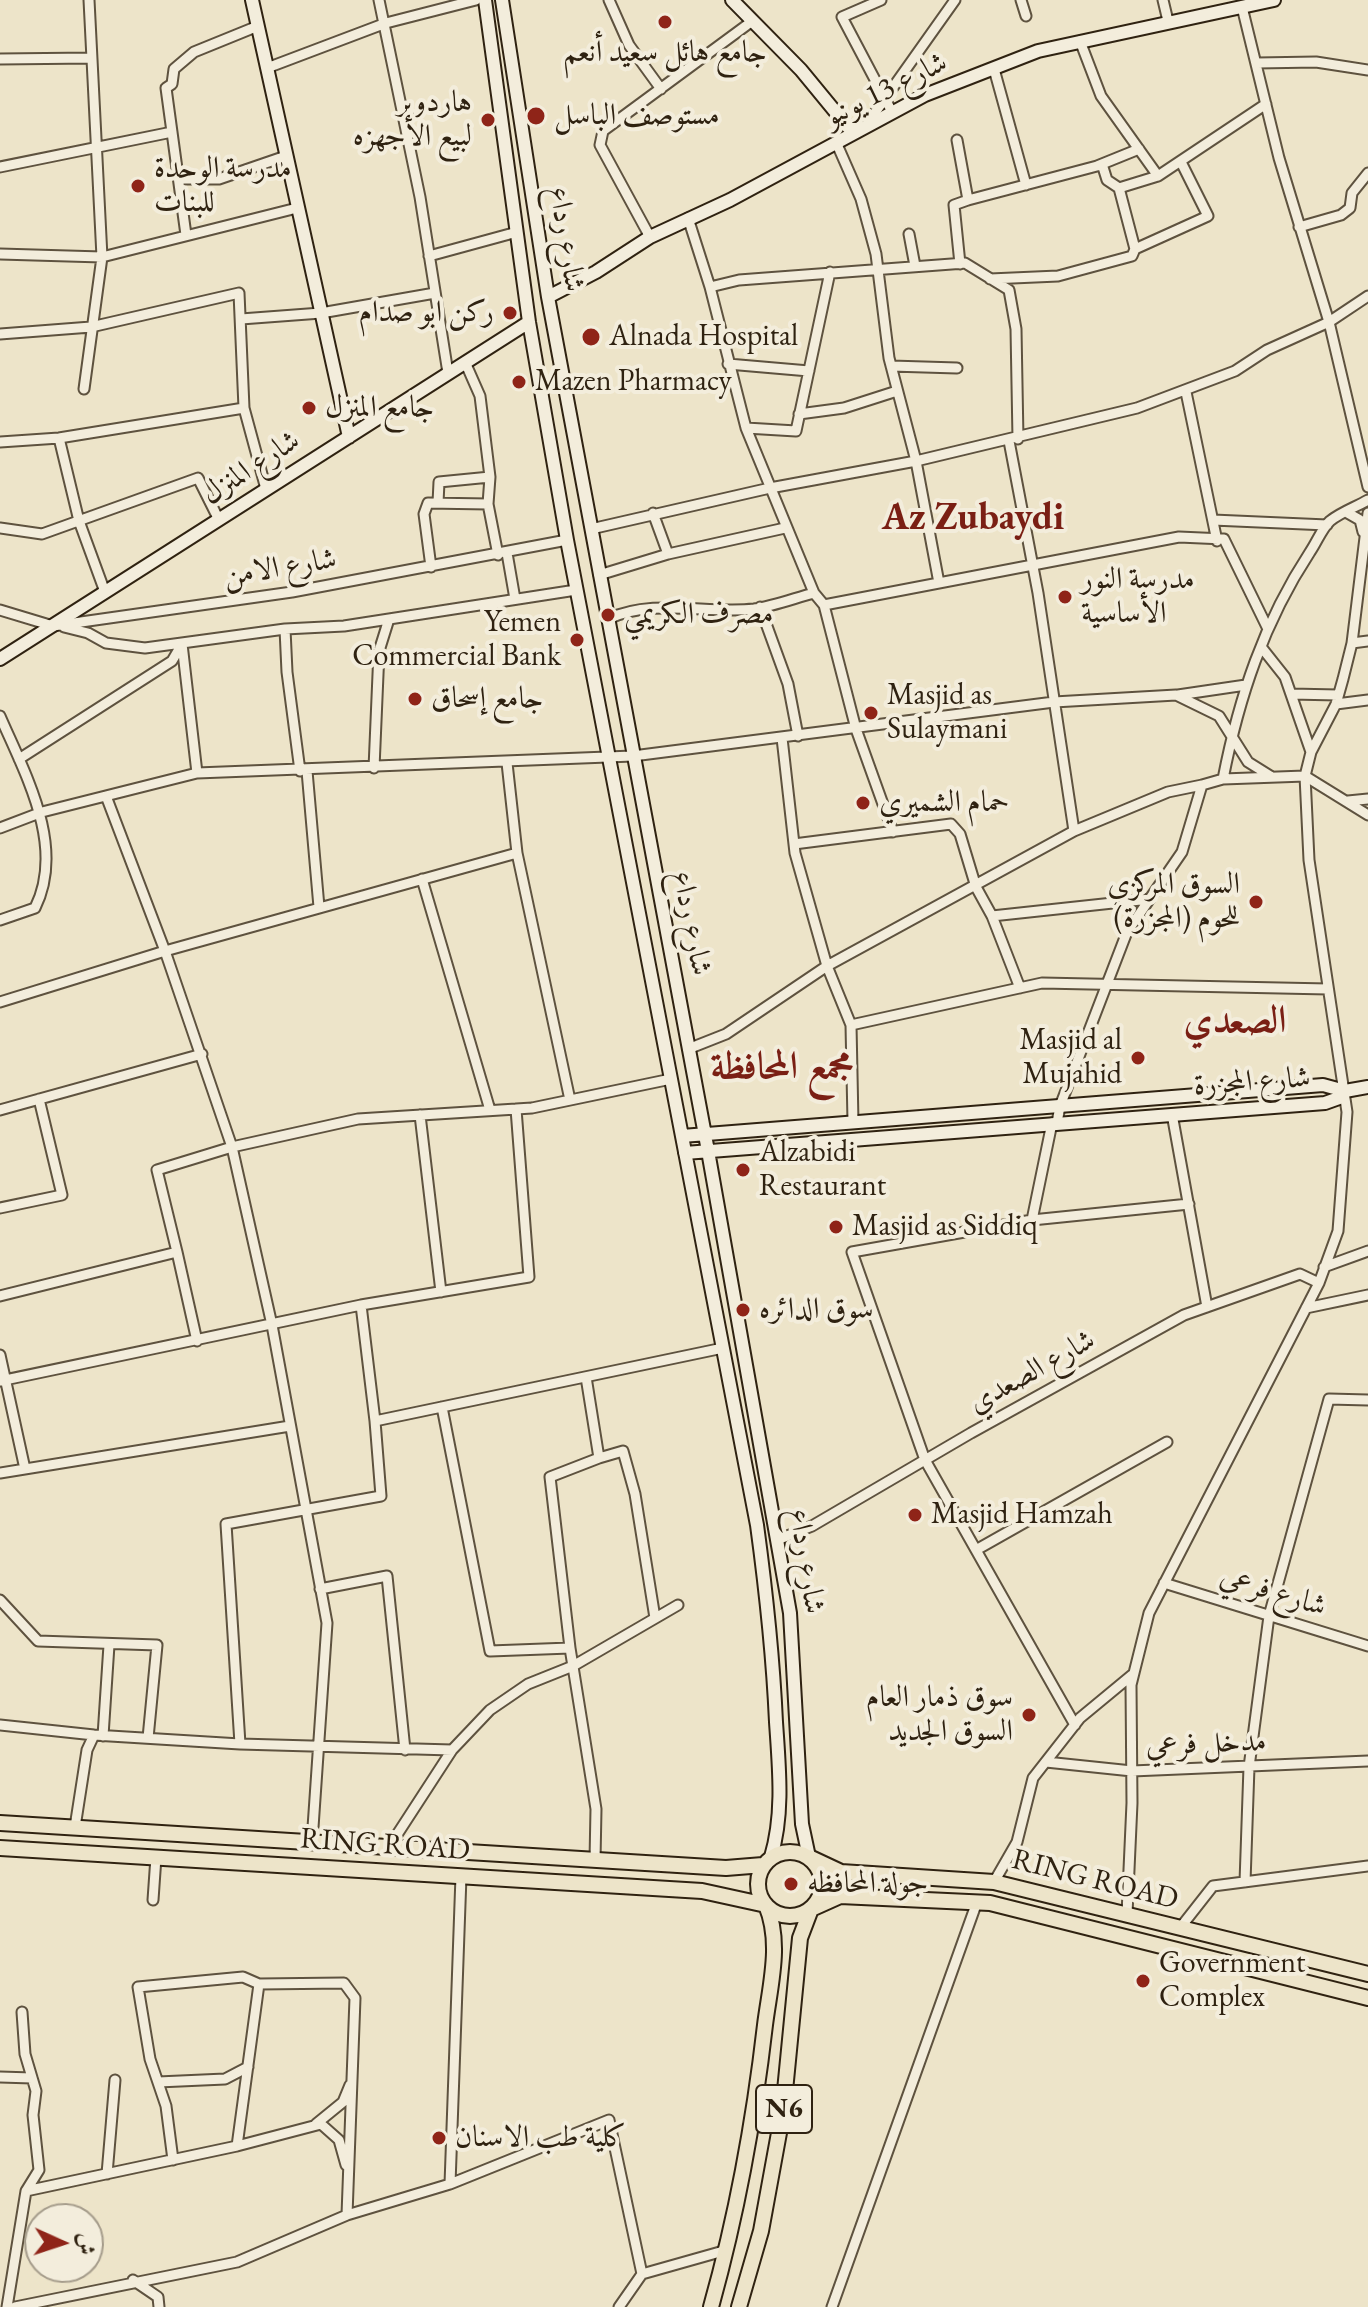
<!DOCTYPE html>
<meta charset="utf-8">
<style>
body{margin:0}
#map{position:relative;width:1368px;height:2307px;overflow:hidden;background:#ede4c9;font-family:"EB Garamond",Amiri,serif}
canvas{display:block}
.north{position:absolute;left:24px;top:2203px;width:80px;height:80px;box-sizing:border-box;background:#f3eddc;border:2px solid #a59c8b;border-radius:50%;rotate:93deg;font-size:22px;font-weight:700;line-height:32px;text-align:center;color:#2f2211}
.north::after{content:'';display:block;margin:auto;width:28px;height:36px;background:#8f2418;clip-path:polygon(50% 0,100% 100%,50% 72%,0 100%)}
</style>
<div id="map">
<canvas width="1368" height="2307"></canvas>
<div class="north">ش</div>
</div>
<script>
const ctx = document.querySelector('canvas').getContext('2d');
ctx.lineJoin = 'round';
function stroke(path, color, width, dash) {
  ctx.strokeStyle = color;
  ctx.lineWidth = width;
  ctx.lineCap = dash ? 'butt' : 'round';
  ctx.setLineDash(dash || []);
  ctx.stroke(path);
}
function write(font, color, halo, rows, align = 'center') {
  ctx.font = font + ' "EB Garamond",Amiri,serif';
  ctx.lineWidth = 8;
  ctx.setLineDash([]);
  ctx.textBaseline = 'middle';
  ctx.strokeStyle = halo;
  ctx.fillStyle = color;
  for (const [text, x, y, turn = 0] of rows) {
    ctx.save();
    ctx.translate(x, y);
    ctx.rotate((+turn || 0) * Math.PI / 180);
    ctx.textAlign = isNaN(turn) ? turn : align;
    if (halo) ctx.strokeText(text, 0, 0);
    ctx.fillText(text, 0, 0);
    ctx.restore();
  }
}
const street = new Path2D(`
 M379 0 420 197 448 373
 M609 0 629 45 661 89
 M881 0 842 17 892 112
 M1021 0 1026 16
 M1163 0 1168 21
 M1242 7 1279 158 1329 322 1368 487
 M1080 41 1101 96 1158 176 1266 104
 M0 59 91 58
 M1257 63 1316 62 1368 70
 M267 68 386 23 476 0
 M994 69 1026 185
 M867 124 955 0
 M957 140 968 200 1097 166 1139 149
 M836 142 861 199 876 254 889 358 916 461 939 583
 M1102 164 1107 180 1119 188
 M0 167 172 132
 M1158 176 1119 188 1135 249 1208 216 1181 162
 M179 179H219L286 156
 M688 218 710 287 746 428 814 593
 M1299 227 1341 215 1350 208 1352 193 1368 173
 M909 234 915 266
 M186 235 166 88 172 84 174 69 194 52 258 26
 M650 237 600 145 603 131 751 22
 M0 254 102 257 297 208
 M429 256 517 232
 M960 264 954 205 968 200
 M990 279 1058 276 1132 256 1135 249
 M710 287 739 280 965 263 1009 290 1016 329 1018 439
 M241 319 321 313 435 293
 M0 334 91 327 239 293 244 408
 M465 362 480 396 490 477
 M728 364 809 371
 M891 366 957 368
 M84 389 102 257 89 0
 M1186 392 1217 541
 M799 414 844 408 897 391
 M746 428 796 431 830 272
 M59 438 79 521 105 592
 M1009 441 1038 593 1074 831
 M0 442 59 438 244 408 266 489
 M438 503 439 482 490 477 488 504 498 555
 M1346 512 1360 520 1363 532
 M653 513 668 554
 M1213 520 1327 525
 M0 528 42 534 198 478 219 520
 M591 529 770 488 916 461 1137 408 1235 371 1267 350 1329 322 1368 296
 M507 553 515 599
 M431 567 424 514 428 503 488 504
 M599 575 668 554 785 528
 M824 605 856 729 893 832
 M760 607 788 684 798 736
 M0 610 53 626 292 592 567 540
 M608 619C653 598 706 614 754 609 774 606 795 598 814 593L824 605 1179 537 1224 539 1267 627
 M64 627 88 633 106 643 145 648 285 629 344 626 576 590
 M285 629 287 672 300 771
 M1352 643 1368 641
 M182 644 197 773
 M1262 648 1285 677 1311 752
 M1291 694 1338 695
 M1178 695 1246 685
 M1336 704 1368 700
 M0 716C25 774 66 846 35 908L0 920
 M782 738 795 853 827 966 851 1025 853 1122
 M19 759 172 661 182 644
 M507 763 517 853 570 1100
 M374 768 379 651 389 619
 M307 771 319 907
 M1223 779 1305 776 1368 815
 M106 796 165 951 232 1147 272 1325 327 1623 312 1842
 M1348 801 1368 799
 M0 828 42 812 197 773 633 756 1054 702 1176 695 1219 716 1248 762 1272 777
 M794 844 951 824 960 834 976 887 992 916
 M422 879 490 1110
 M1020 988 992 916 1150 899
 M0 1002 165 951 517 853
 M851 1025 1042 983 1328 989
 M688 1049 726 1034 827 966 1074 831 1168 792 1202 785
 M0 1110 202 1054
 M1172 1114 1207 1307
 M420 1115 441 1292
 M1057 1123 1060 1106 1127 932 1182 852 1202 785 1223 779C1239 697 1264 622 1310 552 1317 542 1322 528 1330 521 1341 512 1356 507 1368 500
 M0 1208 62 1195 39 1099
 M1032 1220 1052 1123
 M177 1252 157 1170 232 1147 358 1119 532 1108 671 1079
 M1324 1267 1368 1251
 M0 1296 177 1252 197 1341
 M361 1305 375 1421 723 1348
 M1306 1308 1368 1295
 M0 1355 25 1469
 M0 1381 361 1305 529 1277 516 1109
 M442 1407 490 1651 570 1648 550 1477 599 1458 586 1377
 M599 1458 623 1451 635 1494 655 1618
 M0 1473 290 1426
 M777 1540 812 1526 971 1433 1184 1315 1300 1274 1319 1283
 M976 1550 1167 1442
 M1164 1583 1368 1646
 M320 1589 387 1576 405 1750
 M0 1600 38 1641 157 1645 148 1738
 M570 1648 596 1809 595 1860
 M0 1725 94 1735 240 1744 226 1524 381 1496 375 1421
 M1075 1725 925 1460 852 1252 1032 1220 1189 1204
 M103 1736 109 1645
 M240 1744 452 1750 389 1847
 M452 1750 490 1710 528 1684 573 1666 678 1605
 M1046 1762 1132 1771 1368 1761
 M75 1827 87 1750 94 1735
 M994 1882 1017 1842 1033 1778 1080 1718 1132 1675
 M1245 1882 1249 1767 1269 1616 1329 1399 1368 1400
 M153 1900 156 1857
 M1127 1914 1132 1803 1131 1685 1149 1613 1319 1283 1338 1231 1347 1112 1309 860 1305 776 1311 752 1336 704 1343 679 1352 643 1368 513
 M1180 1928 1213 1886 1368 1866
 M22 2012 25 2054 36 2091 33 2115 39 2170 26 2191 237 2146 259 1984 344 1983 355 1998 347 2215
 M0 2077 32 2078
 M158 2082 225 2079 248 2067
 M316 2124 343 2102 350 2085
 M237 2146 321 2124 339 2140 346 2165
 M173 2160 166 2106 150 2059 138 1987 243 1977 259 1984
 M107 2174 115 2080
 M450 2184 609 2120 642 2274 727 2250
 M133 2280 158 2297 159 2307
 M7 2307 26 2191
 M15 2307 237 2262 347 2215 450 2184 461 1876
 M619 2307 642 2274
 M832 2307 977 1902`);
const secondary = new Path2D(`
 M252 0 349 437
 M485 0 529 322 567 540 757 1525C766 1591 773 1656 776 1722 779 1767 784 1814 771 1857
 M502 0 548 297 708 1151 790 1613 802 1824 809 1857
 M732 0 801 70 852 132
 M548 297 596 272 650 237 730 200 925 95 1038 51 1274 0
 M0 659 529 322
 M1345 1091 1368 1087
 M682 1136 1323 1085 1345 1091
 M685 1153 1325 1103 1339 1098 1345 1091`);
const primary = new Path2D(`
 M0 1823 726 1868 763 1865
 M0 1848 702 1891 766 1905C782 1943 770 1985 765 2025 754 2121 737 2214 711 2307
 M758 1884a32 32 0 1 1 64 0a32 32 0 1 1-64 0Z
 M809 1857 841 1872 994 1882 1368 1974
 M739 2307 761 2231 783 2111 800 1938 811 1909 840 1896 990 1903 1368 1998`);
stroke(street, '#5e523f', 13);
stroke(secondary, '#2f2211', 16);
stroke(primary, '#2f2211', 18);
stroke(street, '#f3eddc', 9);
stroke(secondary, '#f3eddc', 12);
stroke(primary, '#ede4c9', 14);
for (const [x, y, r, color] of [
 [665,22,8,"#8f2418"],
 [536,116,10,"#8f2418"],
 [488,120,8,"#8f2418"],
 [138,186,8,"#8f2418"],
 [510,313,8,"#8f2418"],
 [591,337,10,"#8f2418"],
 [519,382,8,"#8f2418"],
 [309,408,8,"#8f2418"],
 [1065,597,8,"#8f2418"],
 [608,615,8,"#8f2418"],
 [577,640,8,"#8f2418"],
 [415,699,8,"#8f2418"],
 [871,713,8,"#8f2418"],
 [863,803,8,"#8f2418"],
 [1256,902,8,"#8f2418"],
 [1138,1058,8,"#8f2418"],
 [743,1170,8,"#8f2418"],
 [836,1227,8,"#8f2418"],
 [743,1310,8,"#8f2418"],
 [915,1515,8,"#8f2418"],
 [1029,1715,8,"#8f2418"],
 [791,1884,8,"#8f2418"],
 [1143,1981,8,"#8f2418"],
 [439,2138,8,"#8f2418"]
]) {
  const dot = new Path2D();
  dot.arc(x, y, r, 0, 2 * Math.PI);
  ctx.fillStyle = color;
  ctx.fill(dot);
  stroke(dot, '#f3eddc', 3);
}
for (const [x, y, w] of [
 [784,2109,56]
]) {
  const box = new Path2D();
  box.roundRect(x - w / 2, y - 24, w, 48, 6);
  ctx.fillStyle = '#f3eddc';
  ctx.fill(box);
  stroke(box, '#2f2211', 2);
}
write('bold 28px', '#2f2211', null, [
 ["N6",784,2109]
]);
write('30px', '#2f2211', '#f3eddc', [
 ["جامع هائل سعيد أنعم",665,53,"center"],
 ["هاردوير",472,103,"right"],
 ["لبيع الأجهزه",472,137,"right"],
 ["مستوصف الباسل",554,116],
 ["مدرسة الوحدة",154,169],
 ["للبنات",154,203],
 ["ركن ابو صدام",494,313,"right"],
 ["Alnada Hospital",609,337],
 ["Mazen Pharmacy",535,382],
 ["جامع المنزل",325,408],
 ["مدرسة النور",1081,580],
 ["الأساسية",1081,614],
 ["مصرف الكريمي",624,615],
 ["Yemen",561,623,"right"],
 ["Commercial Bank",561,657,"right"],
 ["Masjid as",887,696],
 ["Sulaymani",887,730],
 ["جامع إسحاق",431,699],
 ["حمام الشميري",879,803],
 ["السوق المركزي",1240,885,"right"],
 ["للحوم (المجزرة)",1240,919,"right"],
 ["Masjid al",1122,1041,"right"],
 ["Mujahid",1122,1075,"right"],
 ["Alzabidi",759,1153],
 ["Restaurant",759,1187],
 ["Masjid as Siddiq",852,1227],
 ["سوق الدائره",759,1310],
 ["Masjid Hamzah",931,1515],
 ["سوق ذمار العام",1013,1698,"right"],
 ["السوق الجديد",1013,1732,"right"],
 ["جولة المحافظه",807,1884],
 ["Government",1159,1964],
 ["Complex",1159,1998],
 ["كلية طب الاسنان",455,2138]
], 'left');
write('30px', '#2f2211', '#f3eddc', [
 ["شارع 13 يونيو",886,90,-26],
 ["شارع رداع",566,239,81],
 ["شارع المنزل",251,468,-33],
 ["شارع الامن",280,568,-9],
 ["شارع رداع",691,923,79],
 ["شارع المجزرة",1252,1082,-4],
 ["شارع الصعدي",1032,1372,-29],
 ["شارع رداع",806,1561,81],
 ["شارع فرعي",1273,1592,17],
 ["مدخل فرعي",1206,1744,-2],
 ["RING ROAD",385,1845,4],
 ["RING ROAD",1095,1880,14]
]);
write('bold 38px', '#7a1f14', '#f3eddc', [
 ["Az Zubaydi",973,519],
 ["الصعدي",1235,1022],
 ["مجمع المحافظة",782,1068]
]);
</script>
